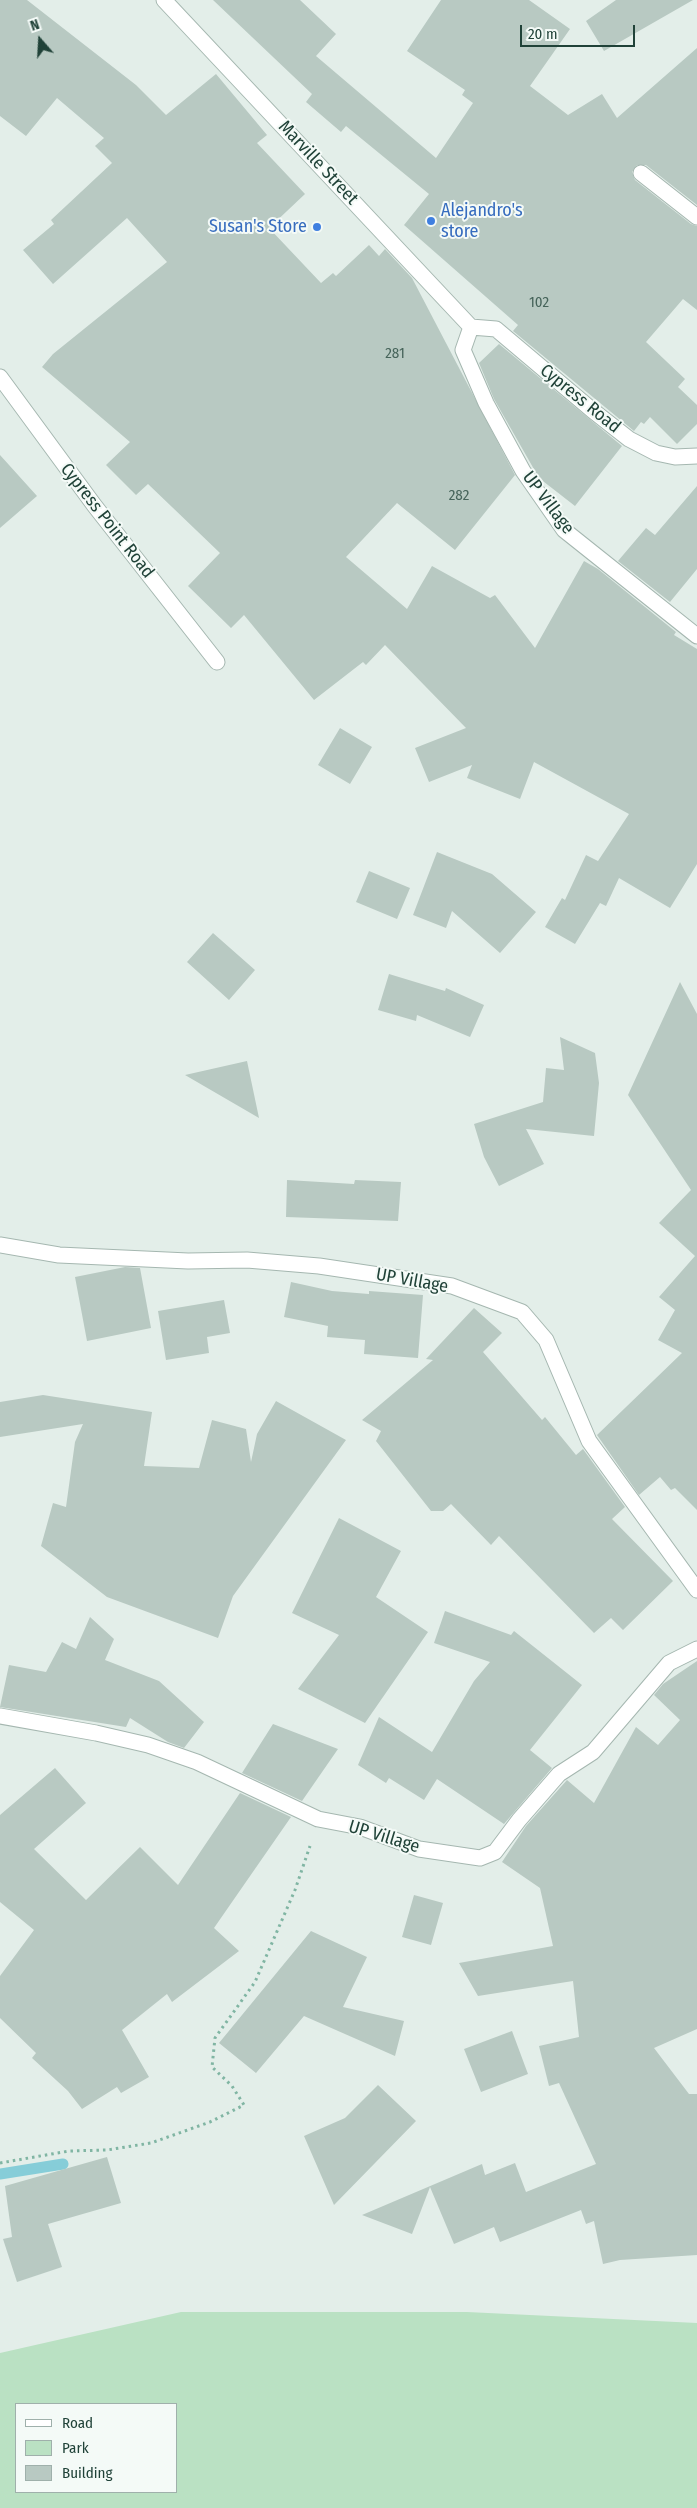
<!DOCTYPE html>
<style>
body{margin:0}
#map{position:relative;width:697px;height:2508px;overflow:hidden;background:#e3eee9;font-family:"Fira Sans Condensed",sans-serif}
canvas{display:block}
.legend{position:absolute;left:15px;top:2403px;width:162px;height:90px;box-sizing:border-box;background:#f4faf7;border:1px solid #9fb0ab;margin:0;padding:6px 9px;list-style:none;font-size:15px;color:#204238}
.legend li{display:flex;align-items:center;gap:10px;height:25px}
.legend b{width:25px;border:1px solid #9fb0ab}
.north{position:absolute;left:15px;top:15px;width:50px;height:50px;-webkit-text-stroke:4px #f4faf7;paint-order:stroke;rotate:341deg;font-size:14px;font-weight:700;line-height:20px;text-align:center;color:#204238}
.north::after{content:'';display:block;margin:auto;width:18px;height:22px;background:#204238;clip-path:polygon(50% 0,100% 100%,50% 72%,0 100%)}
.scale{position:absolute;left:520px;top:25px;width:115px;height:22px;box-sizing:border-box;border:2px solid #204238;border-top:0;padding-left:6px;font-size:15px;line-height:18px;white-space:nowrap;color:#204238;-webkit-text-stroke:4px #f4faf7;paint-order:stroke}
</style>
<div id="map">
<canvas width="697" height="2508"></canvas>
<ul class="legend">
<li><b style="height:6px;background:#fff"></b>Road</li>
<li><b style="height:14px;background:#bae1c3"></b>Park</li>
<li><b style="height:14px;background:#b8c9c2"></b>Building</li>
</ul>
<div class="north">N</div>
<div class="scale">20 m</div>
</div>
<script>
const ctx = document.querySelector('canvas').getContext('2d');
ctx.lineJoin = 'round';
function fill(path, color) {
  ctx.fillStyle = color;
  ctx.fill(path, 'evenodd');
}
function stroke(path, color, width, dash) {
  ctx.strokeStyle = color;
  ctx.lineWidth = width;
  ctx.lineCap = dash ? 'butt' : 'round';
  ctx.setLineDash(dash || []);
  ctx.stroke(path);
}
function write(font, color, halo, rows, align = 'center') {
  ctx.font = font + ' "Fira Sans Condensed",sans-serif';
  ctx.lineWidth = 4;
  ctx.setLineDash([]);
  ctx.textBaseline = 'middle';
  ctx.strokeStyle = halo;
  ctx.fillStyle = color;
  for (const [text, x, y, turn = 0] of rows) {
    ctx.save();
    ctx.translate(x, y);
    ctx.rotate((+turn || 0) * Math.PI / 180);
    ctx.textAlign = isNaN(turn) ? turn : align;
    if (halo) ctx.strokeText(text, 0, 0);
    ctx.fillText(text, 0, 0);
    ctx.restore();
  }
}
fill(new Path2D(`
 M181 2312H467L697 2323V2508H0V2353ZM16 2404H176V2492H16Z`), '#bae1c3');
stroke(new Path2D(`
 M0 2174 63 2164`), '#86cdd8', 11);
fill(new Path2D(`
 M0 0H27L136 85 166 115 216 74 267 135 257 143 305 194 269 228 321 283 333 273 336 276 369 245 379 256 385 249 412 278 515 475 455 550 397 503 346 557 407 609 432 566 490 598 495 595 535 648 584 561 598 569 676 632 674 635 697 649V864L670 908 619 878 606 906 600 903 575 944 545 927 562 898 565 900 586 855 598 861 629 814 534 762 520 799 467 778 472 765 429 782 415 748 466 728 385 645 366 665 363 662 314 700 244 615 231 628 188 586 220 553 148 484 136 495 106 465 130 442 42 367 53 354 167 262 127 218 53 284 23 250 54 224 51 220 112 163 95 146 104 138 57 98 26 136 0 116Z
 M213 0H300L336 34 316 56 436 158 473 103 462 95 465 90 407 51 441 0H529L570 29 530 86 568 115 602 94 617 118 697 48V205L646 165H637L632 172 635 180 691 224 697 226V310L683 299 646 342 685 379 678 387 697 405V424L677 444 650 417 644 424 641 422 634 431 513 331 518 325 404 225 429 194 346 126 341 132 306 102 312 94Z
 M616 0H693L604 51 586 21Z
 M499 344 622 446 575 506 539 478 494 399 479 363Z
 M0 455 37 496 0 528Z
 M697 486V569L670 602 618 561 646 528 655 535Z
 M340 728 372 747 350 784 318 765Z
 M437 852 492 874 536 912 500 953 452 911 446 928 413 915Z
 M369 871 410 888 397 919 356 902Z
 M213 933 255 970 229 1000 187 962Z
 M389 974 445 991 446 988 484 1005 470 1037 417 1015 416 1021 378 1010Z
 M680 982 697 1014V1510L675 1488 671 1490 660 1477 639 1495 597 1435 682 1353 658 1340 675 1310 659 1297 695 1256 659 1223 691 1190 628 1095Z
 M560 1037 595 1053 599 1083 594 1136 526 1129 544 1164 499 1186 484 1157 474 1124 543 1102 546 1068 564 1070Z
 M247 1061 259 1118 185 1075Z
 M287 1180 354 1184 355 1180 401 1182 398 1221 286 1217Z
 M125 1267 140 1268 151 1328 87 1341 75 1277Z
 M291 1282 332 1291 369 1294V1291L423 1295 418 1358 364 1354 365 1340 327 1337 328 1326 284 1317Z
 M224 1300 230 1333 207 1337 209 1353 166 1360 158 1311Z
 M474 1308 502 1333 483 1352 542 1420 545 1417 576 1455 583 1449 625 1507 612 1519 673 1581 623 1630 611 1618 594 1633 499 1536 491 1545 451 1504 443 1511H431L376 1441 381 1431 362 1420 433 1360 426 1359Z
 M43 1395 152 1412 144 1466 199 1468 212 1420 246 1429 251 1462 257 1434 276 1401 346 1440 233 1596 218 1638 107 1597 41 1546 53 1503 66 1507 75 1442 83 1424 0 1437V1402Z
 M339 1518 401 1551 376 1597 428 1632 365 1723 298 1689 339 1635 292 1613Z
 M445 1611 511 1635 514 1631 582 1685 530 1750 552 1768 504 1824 437 1779 424 1800 389 1778 386 1783 358 1765 379 1717 432 1752 474 1681 490 1662 434 1643Z
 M90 1617 114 1639 105 1660 159 1681 204 1722 184 1748 168 1742 130 1718 126 1727 0 1707 9 1665 46 1672 62 1642 76 1649Z
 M697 1661V2029L654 2048 689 2094H697V2255L620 2260 603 2264 594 2221 586 2224 581 2210 500 2242 494 2227 454 2244 430 2187 412 2234 362 2215 482 2164 485 2175 515 2163 526 2192 596 2164 559 2083 549 2086 539 2046 579 2037 573 1981 478 1996 459 1963 553 1946 540 1888 502 1862 526 1826 567 1780 594 1803 636 1727 658 1745 680 1720 654 1695 663 1684Z
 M273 1724 338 1749 302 1801 242 1773Z
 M55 1768 86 1803 34 1849 86 1900 140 1847 178 1885 240 1793 291 1817 214 1928 239 1951 172 2002 167 1994 122 2030 149 2077 121 2093 117 2087 82 2109 68 2091 32 2058 36 2053 0 2018V1976L34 1930 0 1902V1815Z
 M414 1895 443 1903 431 1945 402 1937Z
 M311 1931 367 1957 343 2007 404 2021 395 2056 304 2016 256 2073 219 2043Z
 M512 2031 528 2074 481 2092 464 2049Z
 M378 2085 416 2121 334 2205 304 2136 345 2118Z
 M107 2157 121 2203 48 2224 62 2267 17 2282 3 2239 12 2237 5 2186Z`), '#b8c9c2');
const street = new Path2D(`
 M164 0 471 327
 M641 173 697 217
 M471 327 463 350 486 403 523 471 564 530 697 636
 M471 327 496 329 592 410 629 439 656 453 675 457 697 456
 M0 377 94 505 217 662
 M0 1245 59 1255 188 1261 247 1260 319 1266 452 1286 522 1312 546 1340 589 1441 697 1590
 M0 1716 96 1733 148 1745 197 1762 318 1819 360 1827 419 1849 480 1858 495 1852 519 1820 559 1774 593 1752 669 1663 697 1649`);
stroke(street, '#a5b7b0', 17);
stroke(new Path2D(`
 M0 2163 69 2151 107 2150 151 2143 210 2122 244 2105 232 2086 212 2067 215 2038 255 1982 295 1890 310 1846`), '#80b5a3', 3, [2.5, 4]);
stroke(street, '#fff', 15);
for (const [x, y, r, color] of [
 [431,221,5,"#3f7fe0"],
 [317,227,5,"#3f7fe0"]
]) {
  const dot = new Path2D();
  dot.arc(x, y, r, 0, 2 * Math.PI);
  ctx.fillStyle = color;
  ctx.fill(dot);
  stroke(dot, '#f4faf7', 2);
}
write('15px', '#46645a', null, [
 ["102",539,303],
 ["281",395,354],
 ["282",459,496]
]);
write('18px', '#204238', '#f4faf7', [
 ["Marville Street",318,163,47],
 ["Cypress Road",580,399,39],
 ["UP Village",548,503,53],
 ["Cypress Point Road",107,521,52],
 ["UP Village",412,1281,10],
 ["UP Village",384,1837,17]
]);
write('18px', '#366cbe', '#f4faf7', [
 ["Alejandro's",441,211],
 ["store",441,232],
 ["Susan's Store",307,227,"right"]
], 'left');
</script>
